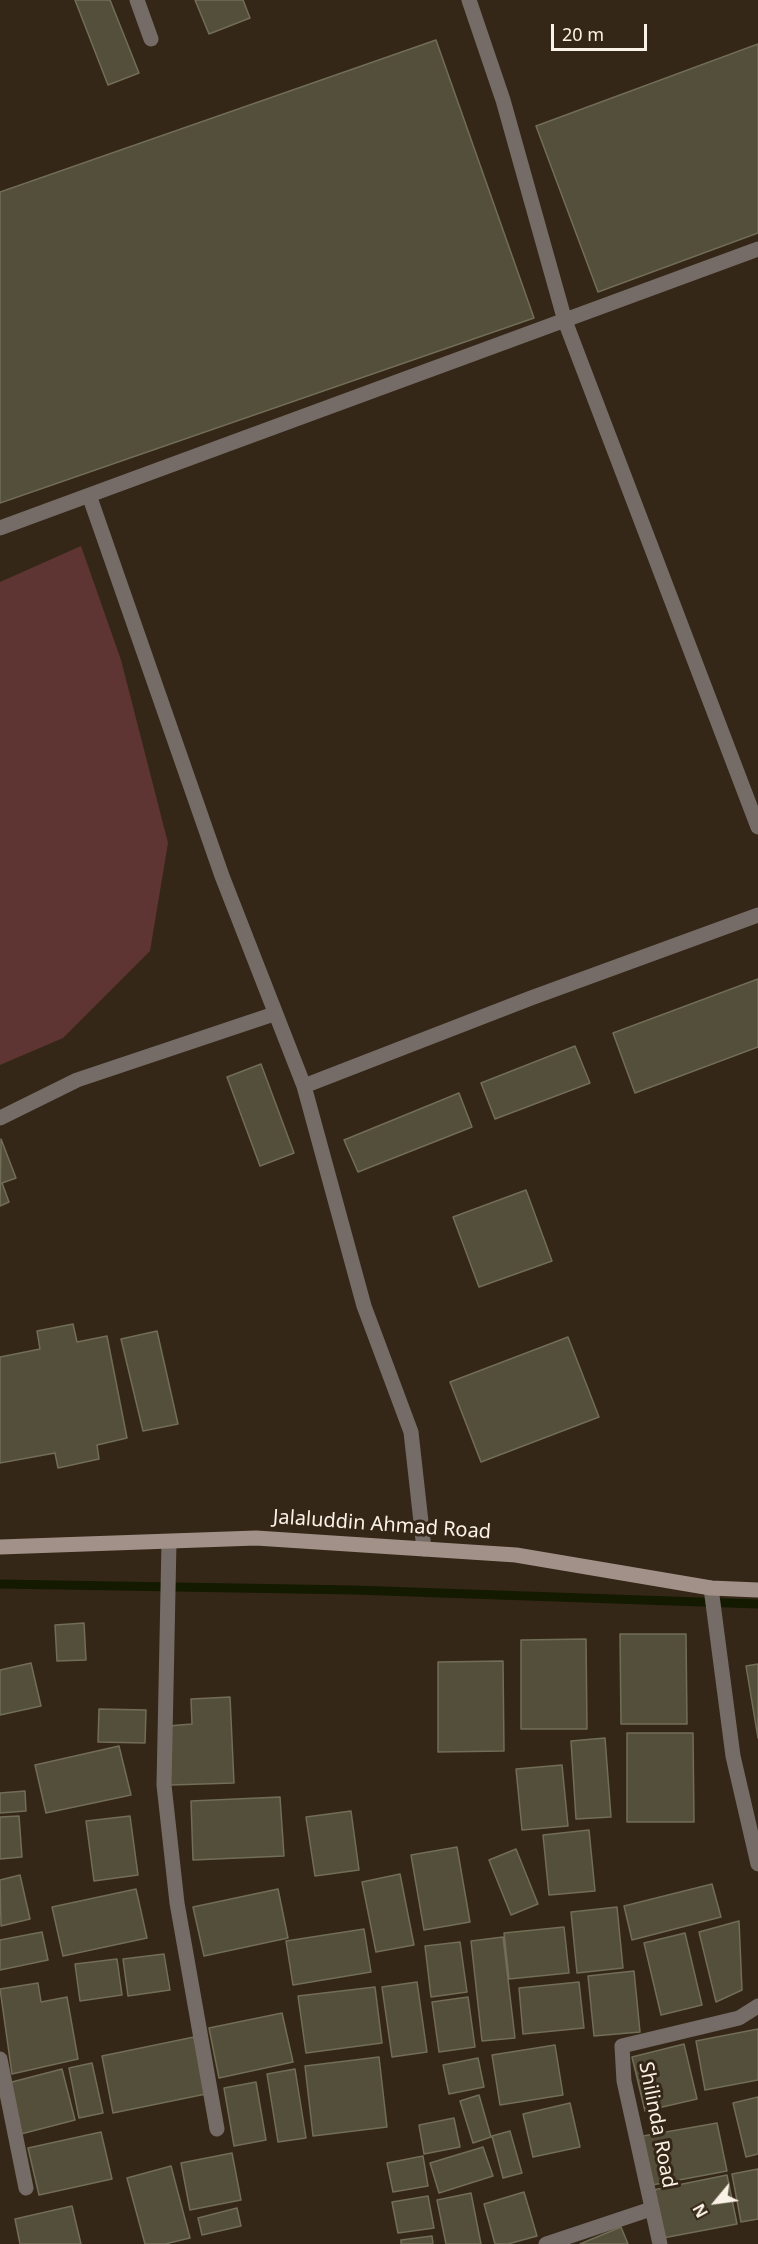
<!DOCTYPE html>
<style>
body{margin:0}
#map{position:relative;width:758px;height:2244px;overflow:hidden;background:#352717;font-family:"Noto Sans",sans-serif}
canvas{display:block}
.north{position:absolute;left:686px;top:2172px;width:60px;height:60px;-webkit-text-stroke:4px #352717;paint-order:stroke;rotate:241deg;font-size:16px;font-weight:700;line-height:24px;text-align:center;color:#fbf2e7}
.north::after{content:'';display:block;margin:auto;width:21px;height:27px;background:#fbf2e7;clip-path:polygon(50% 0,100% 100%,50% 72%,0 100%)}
.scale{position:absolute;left:551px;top:24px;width:96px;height:27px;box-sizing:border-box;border:3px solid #fbf2e7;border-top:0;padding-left:8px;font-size:18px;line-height:21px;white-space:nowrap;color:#fbf2e7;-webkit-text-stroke:4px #352717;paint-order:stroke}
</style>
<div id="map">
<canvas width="758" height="2244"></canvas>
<div class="north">N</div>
<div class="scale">20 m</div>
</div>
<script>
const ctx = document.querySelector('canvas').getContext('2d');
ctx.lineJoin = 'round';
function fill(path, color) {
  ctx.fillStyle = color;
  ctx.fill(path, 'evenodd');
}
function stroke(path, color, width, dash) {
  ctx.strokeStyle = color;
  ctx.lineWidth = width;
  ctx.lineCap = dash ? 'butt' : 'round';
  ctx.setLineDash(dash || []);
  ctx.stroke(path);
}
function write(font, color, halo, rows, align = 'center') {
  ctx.font = font + ' "Noto Sans",sans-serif';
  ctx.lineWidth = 6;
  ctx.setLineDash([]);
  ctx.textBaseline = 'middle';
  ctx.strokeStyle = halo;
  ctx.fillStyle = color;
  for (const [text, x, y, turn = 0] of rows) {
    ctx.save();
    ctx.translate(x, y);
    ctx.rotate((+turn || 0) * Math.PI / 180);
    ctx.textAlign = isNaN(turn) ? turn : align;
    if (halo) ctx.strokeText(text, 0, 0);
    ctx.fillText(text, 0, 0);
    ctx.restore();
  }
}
fill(new Path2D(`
 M81 546 121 660 168 843 150 951 63 1038 0 1065V582Z`), '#5e3532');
stroke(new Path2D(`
 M0 1584 354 1590 758 1604`), '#141a00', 9);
const building = new Path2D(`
 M75 0H110L139 73 108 85Z
 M195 0H243L250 18 209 34Z
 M436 40 534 318 0 503V192Z
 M758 44V233L598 292 536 126Z
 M758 979V1047L635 1093 613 1033Z
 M575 1046 590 1083 495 1119 481 1083Z
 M261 1064 294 1153 260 1166 227 1077Z
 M459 1093 472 1127 358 1172 344 1140Z
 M1 1139 16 1178 2 1183 9 1202 0 1206Z
 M526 1190 552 1261 479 1287 453 1217Z
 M73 1324 77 1342 107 1336 127 1438 97 1445 99 1459 58 1468 55 1453 0 1463V1357L40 1349 37 1331Z
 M157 1331 178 1424 143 1431 121 1339Z
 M568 1337 599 1417 481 1462 450 1382Z
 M84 1623 86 1660 57 1661 55 1625Z
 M620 1634H686L687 1724H621Z
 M586 1639 587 1729H521V1640Z
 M503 1661 504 1751 438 1752V1662Z
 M31 1663 41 1706 0 1715V1670Z
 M758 1664V1738L746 1666Z
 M230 1697 234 1783 170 1785 168 1726 192 1724 191 1699Z
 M99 1709 146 1710 145 1743 98 1742Z
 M627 1733H693L694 1822H627Z
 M605 1738 611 1817 576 1819 571 1741Z
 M119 1746 131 1795 46 1813 35 1765Z
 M562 1765 568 1826 522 1830 516 1769Z
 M25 1791 26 1811 0 1813V1793Z
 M280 1797 284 1856 193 1860 191 1801Z
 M351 1811 359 1870 315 1876 306 1817Z
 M19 1816 22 1857 0 1859V1817Z
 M130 1816 138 1875 94 1881 86 1821Z
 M589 1830 595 1891 549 1895 543 1835Z
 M457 1847 470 1922 424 1930 411 1855Z
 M516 1849 538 1904 511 1915 489 1860Z
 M400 1874 414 1945 376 1952 362 1882Z
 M20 1875 30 1919 1 1926 0 1880Z
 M712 1884 721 1917 632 1940 624 1906Z
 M136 1889 147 1938 63 1956 52 1907Z
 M278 1889 288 1938 204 1956 193 1907Z
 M617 1907 623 1968 577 1973 571 1912Z
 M739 1921 742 1990 716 2002 699 1932Z
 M564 1927 569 1973 509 1979 504 1933Z
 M364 1929 371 1972 293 1985 286 1941Z
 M42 1932 48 1960 0 1970V1940Z
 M685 1933 702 2005 661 2015 644 1943Z
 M503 1937 515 2038 482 2041 471 1941Z
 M460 1942 467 1992 431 1997 425 1946Z
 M164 1954 170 1990 128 1996 123 1959Z
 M117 1959 122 1995 80 2001 75 1964Z
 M634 1971 640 2032 594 2036 588 1976Z
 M417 1982 427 2052 392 2057 382 1987Z
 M579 1982 584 2028 523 2034 519 1988Z
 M38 1983 41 2002 67 1997 78 2059 12 2074 0 1989Z
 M375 1987 382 2043 306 2053 298 1996Z
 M468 1997 475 2047 439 2052 432 2002Z
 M282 2013 293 2062 219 2078 209 2028Z
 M758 2029V2080L705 2090 696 2041Z
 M194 2037 206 2094 113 2113 102 2056Z
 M684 2044 697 2099 645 2111 632 2057Z
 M555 2045 563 2095 500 2105 492 2055Z
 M379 2057 387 2127 313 2136 305 2066Z
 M478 2058 484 2087 449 2094 443 2065Z
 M92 2063 103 2113 79 2118 69 2068Z
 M62 2069 75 2120 21 2134 8 2083Z
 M295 2069 306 2138 278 2142 267 2074Z
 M256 2082 266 2140 234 2146 224 2088Z
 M479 2095 491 2137 473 2143 460 2101Z
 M758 2097V2154L746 2157 733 2103Z
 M570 2103 580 2147 533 2157 523 2114Z
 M454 2118 460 2147 424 2154 419 2125Z
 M717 2123 727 2171 652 2185 643 2136Z
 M510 2131 522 2173 503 2178 492 2136Z
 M101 2132 112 2179 39 2195 28 2148Z
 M483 2147 493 2176 439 2193 430 2163Z
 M232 2153 241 2200 190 2210 181 2163Z
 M423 2156 428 2186 393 2192 387 2163Z
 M171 2166 190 2238 165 2244H145L127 2178Z
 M758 2169V2219L741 2222 732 2174Z
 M727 2175 737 2224 663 2238 653 2190Z
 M524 2192 537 2236 508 2244H495L484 2204Z
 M471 2193 481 2244H446L437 2200Z
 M428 2196 434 2228 398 2233 392 2202Z
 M72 2206 81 2244H20L15 2219Z
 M237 2208 241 2226 202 2235 198 2218Z
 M621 2227 628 2244H580Z
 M432 2236 433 2244H401V2240Z`);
fill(building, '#544f3a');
stroke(building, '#726d56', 1.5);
stroke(new Path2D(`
 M137 0 151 39
 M469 0 503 100 565 321 758 827
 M89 495 222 876 304 1086 364 1306 411 1432 424 1549
 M0 528 758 249
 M304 1086 531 998 758 915
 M0 1118 77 1080 274 1014
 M169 1542 164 1785 177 1903 217 2129
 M711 1588 733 1756 758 1864
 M0 2059 26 2188
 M546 2244 651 2209
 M660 2244 624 2081 622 2046 739 2018 758 2006`), '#766c67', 15);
stroke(new Path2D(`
 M0 1547 256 1538 516 1555 711 1588 758 1590`), '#a29189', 15);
write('20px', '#fbf2e7', '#352717', [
 ["Jalaluddin Ahmad Road",382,1525,4],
 ["Shilinda Road",657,2125,79]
]);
</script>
